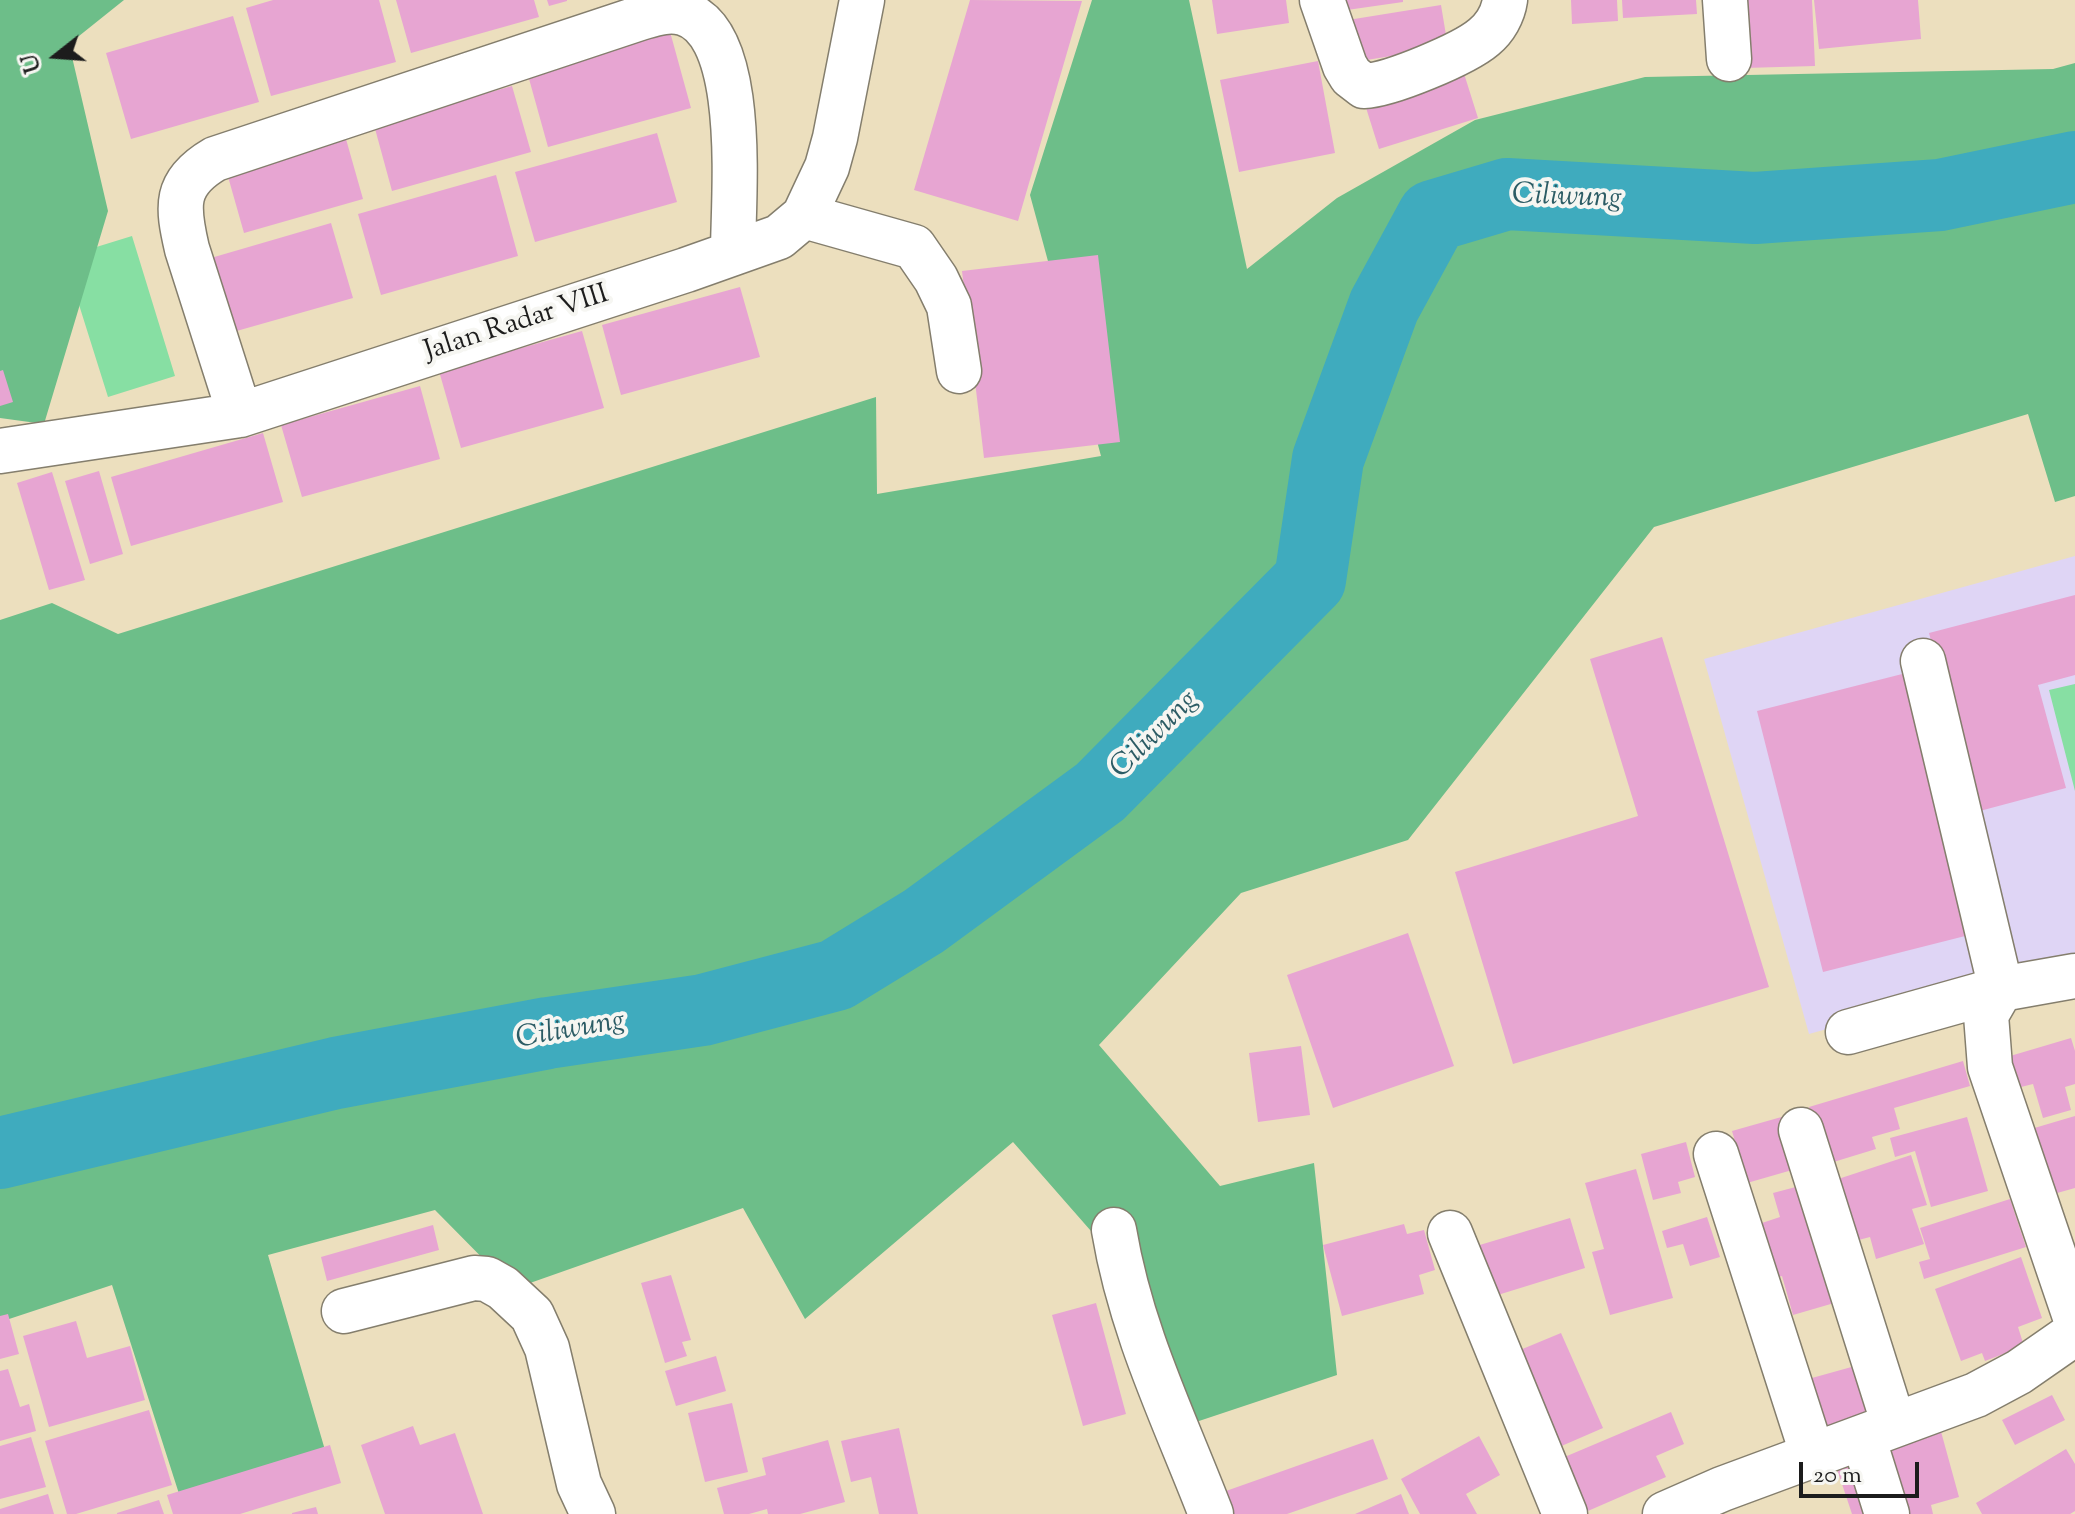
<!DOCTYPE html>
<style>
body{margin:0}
#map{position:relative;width:2075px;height:1514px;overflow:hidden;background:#ecdfbe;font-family:"Sorts Mill Goudy",serif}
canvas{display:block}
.north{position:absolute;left:16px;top:16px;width:80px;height:80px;-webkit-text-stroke:6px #f6f6f2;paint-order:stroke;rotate:253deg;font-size:22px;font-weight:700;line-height:32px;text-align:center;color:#1c1c1c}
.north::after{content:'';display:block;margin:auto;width:28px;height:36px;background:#1c1c1c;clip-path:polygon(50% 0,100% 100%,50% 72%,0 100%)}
.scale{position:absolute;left:1799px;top:1462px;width:120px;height:36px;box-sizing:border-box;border:4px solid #1c1c1c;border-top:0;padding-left:10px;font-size:24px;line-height:28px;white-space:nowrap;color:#1c1c1c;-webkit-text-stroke:6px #f6f6f2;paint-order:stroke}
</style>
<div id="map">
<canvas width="2075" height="1514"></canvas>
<div class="north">U</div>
<div class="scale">20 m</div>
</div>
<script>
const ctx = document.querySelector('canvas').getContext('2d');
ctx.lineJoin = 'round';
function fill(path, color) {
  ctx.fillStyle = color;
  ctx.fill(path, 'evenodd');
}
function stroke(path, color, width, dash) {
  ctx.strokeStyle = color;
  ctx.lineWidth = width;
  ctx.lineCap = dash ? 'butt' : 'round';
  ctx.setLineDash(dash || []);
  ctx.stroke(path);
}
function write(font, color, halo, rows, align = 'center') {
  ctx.font = font + ' "Sorts Mill Goudy",serif';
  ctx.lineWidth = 8;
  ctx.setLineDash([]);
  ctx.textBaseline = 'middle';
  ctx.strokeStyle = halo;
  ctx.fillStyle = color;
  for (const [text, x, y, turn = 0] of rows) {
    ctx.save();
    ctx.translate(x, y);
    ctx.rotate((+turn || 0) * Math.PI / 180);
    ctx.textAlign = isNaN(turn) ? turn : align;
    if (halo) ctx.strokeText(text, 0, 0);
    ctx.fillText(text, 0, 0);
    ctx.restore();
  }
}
fill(new Path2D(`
 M2075 556V960L1809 1034 1704 659Z`), '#dfd5f5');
fill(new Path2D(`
 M132 236 175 376 108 397 64 257Z
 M2075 684V791L2049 690Z`), '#87dfa3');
fill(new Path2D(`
 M0 0H124L69 44 108 211 44 424 0 418Z
 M1092 0H1189L1247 269 1337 198 1475 120 1645 77 2053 69 2075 63V496L2055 502 2028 414 1654 527 1408 840 1241 893 1099 1045 1220 1186 1314 1163 1337 1375 1184 1426 1133 1279 1013 1142 805 1319 743 1208 513 1289 435 1210 268 1255 325 1450 181 1500 112 1285 0 1322V620L52 603 118 634 876 397 877 494 1101 456 1030 195Z`), '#6dbe89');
stroke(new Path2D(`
 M0 1153 336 1073 548 1033 703 1010 836 975 924 921 1100 792 1310 580 1328 459 1384 306 1433 216 1507 194 1755 208 1940 195 2075 167`), '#3fabbe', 72);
fill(new Path2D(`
 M273 0H379L396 62 271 96 246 8Z
 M396 0H534L539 17 411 53Z
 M547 0H567V1L549 6Z
 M970 0 1082 1 1018 221 914 190Z
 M1212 0H1286L1289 23 1217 34Z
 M1346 0H1403V2L1347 10Z
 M1571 0H1617L1618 21 1572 24Z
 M1622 0H1696L1697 14 1623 18Z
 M1743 0H1812L1815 66 1744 68Z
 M1814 0H1918L1921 39 1819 49Z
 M1441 5 1448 47 1354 62 1348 20Z
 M233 16 259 102 131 139 106 53Z
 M669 28 691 108 548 147 526 68Z
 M1318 61 1335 153 1239 172 1220 80Z
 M1461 64 1478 118 1379 149 1362 95Z
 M512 86 531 152 392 191 374 125Z
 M344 132 363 199 244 233 225 166Z
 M657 133 677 202 535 242 515 172Z
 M496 175 518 256 381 295 358 214Z
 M331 223 353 298 226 334 204 260Z
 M1098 255 1120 442 984 458 962 271Z
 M740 287 760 357 621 395 602 325Z
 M582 331 604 408 461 448 439 371Z
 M3 370 13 402 0 406V371Z
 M420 386 440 459 302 497 281 425Z
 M263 433 283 502 131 546 111 477Z
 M99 471 123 554 90 564 65 481Z
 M52 472 85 580 49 590 17 483Z
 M2075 595V675L2038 685 2066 788 1976 812 1929 633Z
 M1662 637 1769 987 1513 1064 1455 872 1638 816 1590 659Z
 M1910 672 1977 933 1823 972 1757 711Z
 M1408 933 1454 1066 1333 1108 1287 975Z
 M2071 1038 2075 1051V1084L2065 1087 2071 1110 2043 1118 2033 1084 2009 1090 2000 1059Z
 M1301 1046 1310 1115 1258 1122 1249 1053Z
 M1963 1061 1970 1086 1894 1108 1900 1129 1872 1137 1876 1149 1827 1164 1809 1107Z
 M1792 1114 1806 1166 1747 1183 1732 1131Z
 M2075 1116V1188L2050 1195 2031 1129Z
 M1967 1117 1988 1191 1931 1207 1915 1151 1895 1157 1890 1138Z
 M1686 1142 1695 1177 1678 1182 1681 1193 1653 1200 1641 1154Z
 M1911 1155 1927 1205 1912 1209 1924 1244 1876 1259 1870 1237 1851 1242 1823 1184Z
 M1636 1169 1673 1298 1610 1315 1592 1252 1604 1249 1585 1183Z
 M1807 1184 1841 1301 1793 1315 1782 1276 1769 1280 1753 1226 1780 1217 1773 1193Z
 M2010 1199 2026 1247 1924 1279 1919 1262 1930 1259 1920 1228Z
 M1707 1217 1720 1257 1690 1266 1683 1244 1667 1248 1662 1231Z
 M1570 1218 1585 1268 1488 1298 1473 1247Z
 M1404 1224 1407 1234 1424 1230 1435 1270 1419 1275 1424 1294 1342 1316 1323 1245Z
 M433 1225 439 1250 327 1281 321 1257Z
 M2021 1257 2042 1318 2018 1327 2024 1346 1985 1361 1982 1353 1961 1361 1935 1289Z
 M671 1275 691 1340 682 1342 687 1356 665 1363 641 1283Z
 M1096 1303 1126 1414 1083 1426 1052 1315Z
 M8 1314 19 1354 0 1359V1316Z
 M76 1321 87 1358 130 1346 145 1400 49 1427 23 1336Z
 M1561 1333 1603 1428 1550 1451 1508 1355Z
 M716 1356 726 1391 676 1406 665 1371Z
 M1873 1361 1888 1414 1827 1431 1812 1378Z
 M8 1369 20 1407 29 1404 36 1431 0 1441V1371Z
 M2052 1395 2065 1420 2015 1445 2002 1420Z
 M732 1403 748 1472 705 1482 688 1413Z
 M149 1410 172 1485 76 1514H67L45 1441Z
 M1671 1412 1684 1444 1656 1456 1666 1477 1581 1514 1548 1464Z
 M1937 1417 1959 1497 1931 1505 1933 1514H1891L1870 1435Z
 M413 1426 420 1445 455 1433 483 1514H385L361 1445Z
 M899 1428 918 1514H879L871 1477 851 1482 841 1441Z
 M1479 1436 1500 1475 1466 1494 1477 1514H1420L1401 1479Z
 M31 1437 46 1487 0 1499V1446Z
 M1373 1439 1388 1479 1287 1514H1215L1209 1497Z
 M828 1440 845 1502 800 1514H768L767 1509 749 1514H724L717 1488 766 1475 762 1458Z
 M330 1445 341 1483 240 1514H173L167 1495Z
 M2066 1449 2075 1464V1511L2070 1514H1982L1976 1503Z
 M1862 1451 1883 1514H1852L1834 1460Z
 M48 1494 54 1514H0V1509Z
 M1401 1494 1409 1514H1355Z
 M159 1500 164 1514H117V1513Z
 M316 1507 318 1514H292V1513Z`), '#e7a5d2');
const minor = new Path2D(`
 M1322 0 1345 66 1351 76 1364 86C1390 85 1464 54 1484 37 1495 28 1503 14 1505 0
 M1725 0 1729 59
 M804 216 914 247 936 279 949 306 959 371
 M240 415 187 249C177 206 174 183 215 159L640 18C654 14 668 9 683 13 749 31 733 198 733 253
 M0 451 240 415 686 270 779 237 804 216 827 167 835 138 862 0
 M2075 976 2001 989 1986 1015 1990 1067 2075 1317
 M1848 1032 2001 989 1923 661
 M1801 1130 1894 1425
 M1716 1154 1813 1456
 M1114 1230C1131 1332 1174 1418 1211 1514
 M1450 1233 1565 1514
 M344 1311 474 1278 487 1279 503 1288 532 1315 547 1348 579 1484 593 1514
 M1863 1437 1887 1514
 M1665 1514 1722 1489 1976 1395 2019 1372 2075 1333`);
stroke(minor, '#847e6d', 47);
stroke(minor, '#fff', 44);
write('28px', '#1c1c1c', '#f6f6f2', [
 ["Jalan Radar VIII",517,325,-18]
]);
write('italic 30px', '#2c5c65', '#f6f6f2', [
 ["Ciliwung",1567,199,2],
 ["Ciliwung",1156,736,-45],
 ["Ciliwung",571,1032,-10]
]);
</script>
